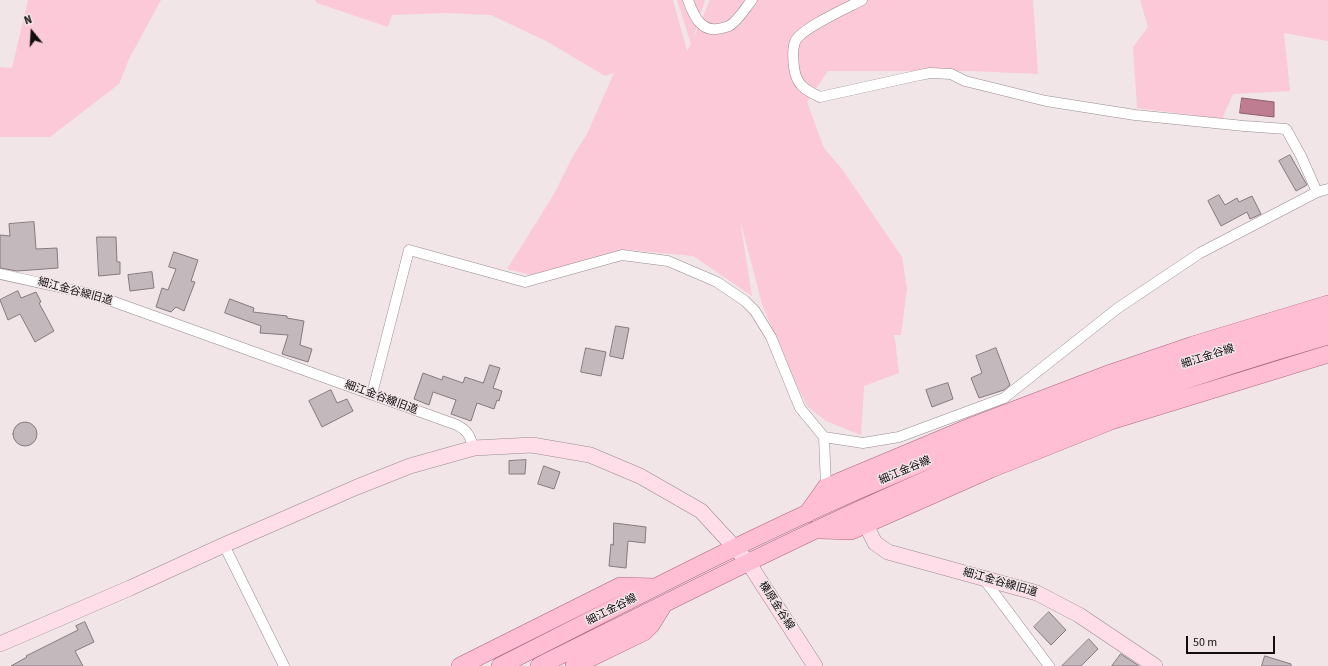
<!DOCTYPE html>
<meta charset="utf-8">
<style>
body{margin:0}
#map{position:relative;width:1328px;height:666px;overflow:hidden;background:#f1e5e8;font-family:"Source Sans 3",sans-serif}
canvas{display:block}
.north{position:absolute;left:12px;top:12px;width:40px;height:40px;-webkit-text-stroke:3px #f1e5e8;paint-order:stroke;rotate:342deg;font-size:11px;font-weight:700;line-height:16px;text-align:center;color:#120e0f}
.north::after{content:'';display:block;margin:auto;width:14px;height:18px;background:#120e0f;clip-path:polygon(50% 0,100% 100%,50% 72%,0 100%)}
.scale{position:absolute;left:1186px;top:636px;width:89px;height:18px;box-sizing:border-box;border:2px solid #120e0f;border-top:0;padding-left:5px;font-size:12px;line-height:14px;white-space:nowrap;color:#120e0f;-webkit-text-stroke:3px #f1e5e8;paint-order:stroke}
</style>
<div id="map">
<canvas width="1328" height="666"></canvas>
<div class="north">N</div>
<div class="scale">50 m</div>
</div>
<script>
const ctx = document.querySelector('canvas').getContext('2d');
ctx.lineJoin = 'round';
function fill(path, color) {
  ctx.fillStyle = color;
  ctx.fill(path, 'evenodd');
}
function stroke(path, color, width, dash) {
  ctx.strokeStyle = color;
  ctx.lineWidth = width;
  ctx.lineCap = dash ? 'butt' : 'round';
  ctx.setLineDash(dash || []);
  ctx.stroke(path);
}
function write(font, color, halo, rows, align = 'center') {
  ctx.font = font + ' "Source Sans 3","Noto Sans JP",sans-serif';
  ctx.lineWidth = 3;
  ctx.setLineDash([]);
  ctx.textBaseline = 'middle';
  ctx.strokeStyle = halo;
  ctx.fillStyle = color;
  for (const [text, x, y, turn = 0] of rows) {
    ctx.save();
    ctx.translate(x, y);
    ctx.rotate((+turn || 0) * Math.PI / 180);
    ctx.textAlign = isNaN(turn) ? turn : align;
    if (halo) ctx.strokeText(text, 0, 0);
    ctx.fillText(text, 0, 0);
    ctx.restore();
  }
}
fill(new Path2D(`
 M28 0H161L129 59 119 84 50 137H0V67L12 68Z
 M315 0H673L687 51 691 44 677 0H705L693 39 710 0H1033L1038 74 972 71H828L807 102 824 148 842 169 902 257 907 289 901 335H893L895 339 899 373 864 386 861 435 826 421 808 407 793 379 762 304 740 220 752 296 693 256 629 250 531 275 507 269 554 194 574 154 587 134 614 73 605 76 546 41 491 15 446 13 392 15 388 27 317 3Z
 M1140 0H1328V41L1284 33 1290 91 1233 94 1222 119 1137 108 1133 47 1148 27Z`), '#fbc9d7');
const water = new Path2D(`
 M1242 98 1274 102V117L1240 113Z`);
fill(water, '#bf7d91');
stroke(water, '#8b5c6a', 1);
const building = new Path2D(`
 M1290 155 1307 185 1296 191 1279 161Z
 M1219 195 1225 205 1237 198 1239 202 1252 196 1261 214 1250 219 1247 212 1221 226 1208 201Z
 M34 222 36 249 57 248 58 268 17 271 0 268V235L10 236 9 224Z
 M97 237H116L117 262H120V274L99 276Z
 M174 252 198 260 191 281 195 282 184 311 176 307 171 312 156 307 162 288 168 290 176 269 169 267Z
 M152 272 154 288 130 291 128 275Z
 M18 291 21 298 36 292 41 302 39 303 54 331 35 342 20 314 8 320 0 300Z
 M230 299 254 308 253 312 287 316V318L304 321 300 345 312 349 308 362 282 354 288 335 260 333 261 326 225 313Z
 M616 326 629 328 623 359 610 356Z
 M586 348 606 352 601 376 581 372Z
 M996 348 1010 385 1004 390 979 398 971 378 982 373 976 356Z
 M490 365 500 368 493 388 502 391 499 401 497 400 494 409 477 403 471 421 451 414 456 400 433 392 429 405 414 399 423 373 442 380 443 376 463 383 465 377 483 383Z
 M948 383 953 399 932 407 926 390Z
 M331 390 337 403 347 399 353 411 322 427 309 401Z
 M13 434a12 12 0 1 1 24 0a12 12 0 1 1-24 0Z
 M526 460 525 474H509V461Z
 M544 466 560 472 554 489 538 484Z
 M614 523 646 527 645 543 628 541 626 568 609 566 611 544 613 545Z
 M1049 612 1066 630 1051 645 1034 627Z
 M85 622 94 642 75 651 83 666H11L27 657 26 656 78 630 76 626Z
 M1089 639 1098 649 1081 666H1062Z
 M1121 654 1139 666H1112Z
 M1265 656 1291 664V666H1262Z`);
fill(building, '#c3b8bb');
stroke(building, '#847a7d', 1);
const street = new Path2D(`
 M688 0C694 17 702 34 722 28 725 27 727 27 729 26 737 22 746 7 752 0
 M862 0C849 7 799 29 795 42 792 50 793 59 794 67 796 85 805 90 820 97L915 76 930 73 951 74 965 81 1046 101 1135 115 1244 126 1286 129 1301 156 1317 192
 M0 274 95 295 457 425C469 432 469 435 474 448
 M372 394 409 250 525 282 622 255 668 261 717 282 745 301 755 311 771 337 800 408 824 437 826 487
 M824 437 863 443 899 437 1004 398 1118 308 1200 253 1317 192 1328 189
 M224 545 284 666
 M983 578 1049 666`);
const secondary = new Path2D(`
 M866 525 875 543 888 552 1037 593 1079 615 1155 666
 M0 644 130 588 224 545 357 487 410 466 474 448 532 445 590 455 640 476 701 511 748 562 815 666`);
const primary = new Path2D(`
 M807 514 826 487 967 428 1111 373 1193 345 1328 304
 M821 530 851 531 991 469 1111 421 1328 354
 M460 666 620 586 655 587
 M500 666C619 606 738 543 861 489 1012 423 1169 366 1328 320
 M539 666C682 595 824 522 970 461 1087 412 1207 371 1328 336
 M574 666 644 632 651 625 664 604`);
stroke(street, '#968b8e', 11);
stroke(secondary, '#968b8e', 16);
stroke(primary, '#ac647b', 18);
stroke(street, '#fff', 10);
stroke(secondary, '#ffdee9', 15);
stroke(primary, '#ffbed3', 17);
write('11px', '#120e0f', '#f1e5e8', [
 ["細江金谷線旧道",75,292,15],
 ["細江金谷線",1208,357,-18],
 ["細江金谷線旧道",381,398,20],
 ["細江金谷線",905,471,-23],
 ["細江金谷線旧道",1000,583,16],
 ["榛原金谷線",776,606,57],
 ["細江金谷線",612,610,-27]
]);
</script>
